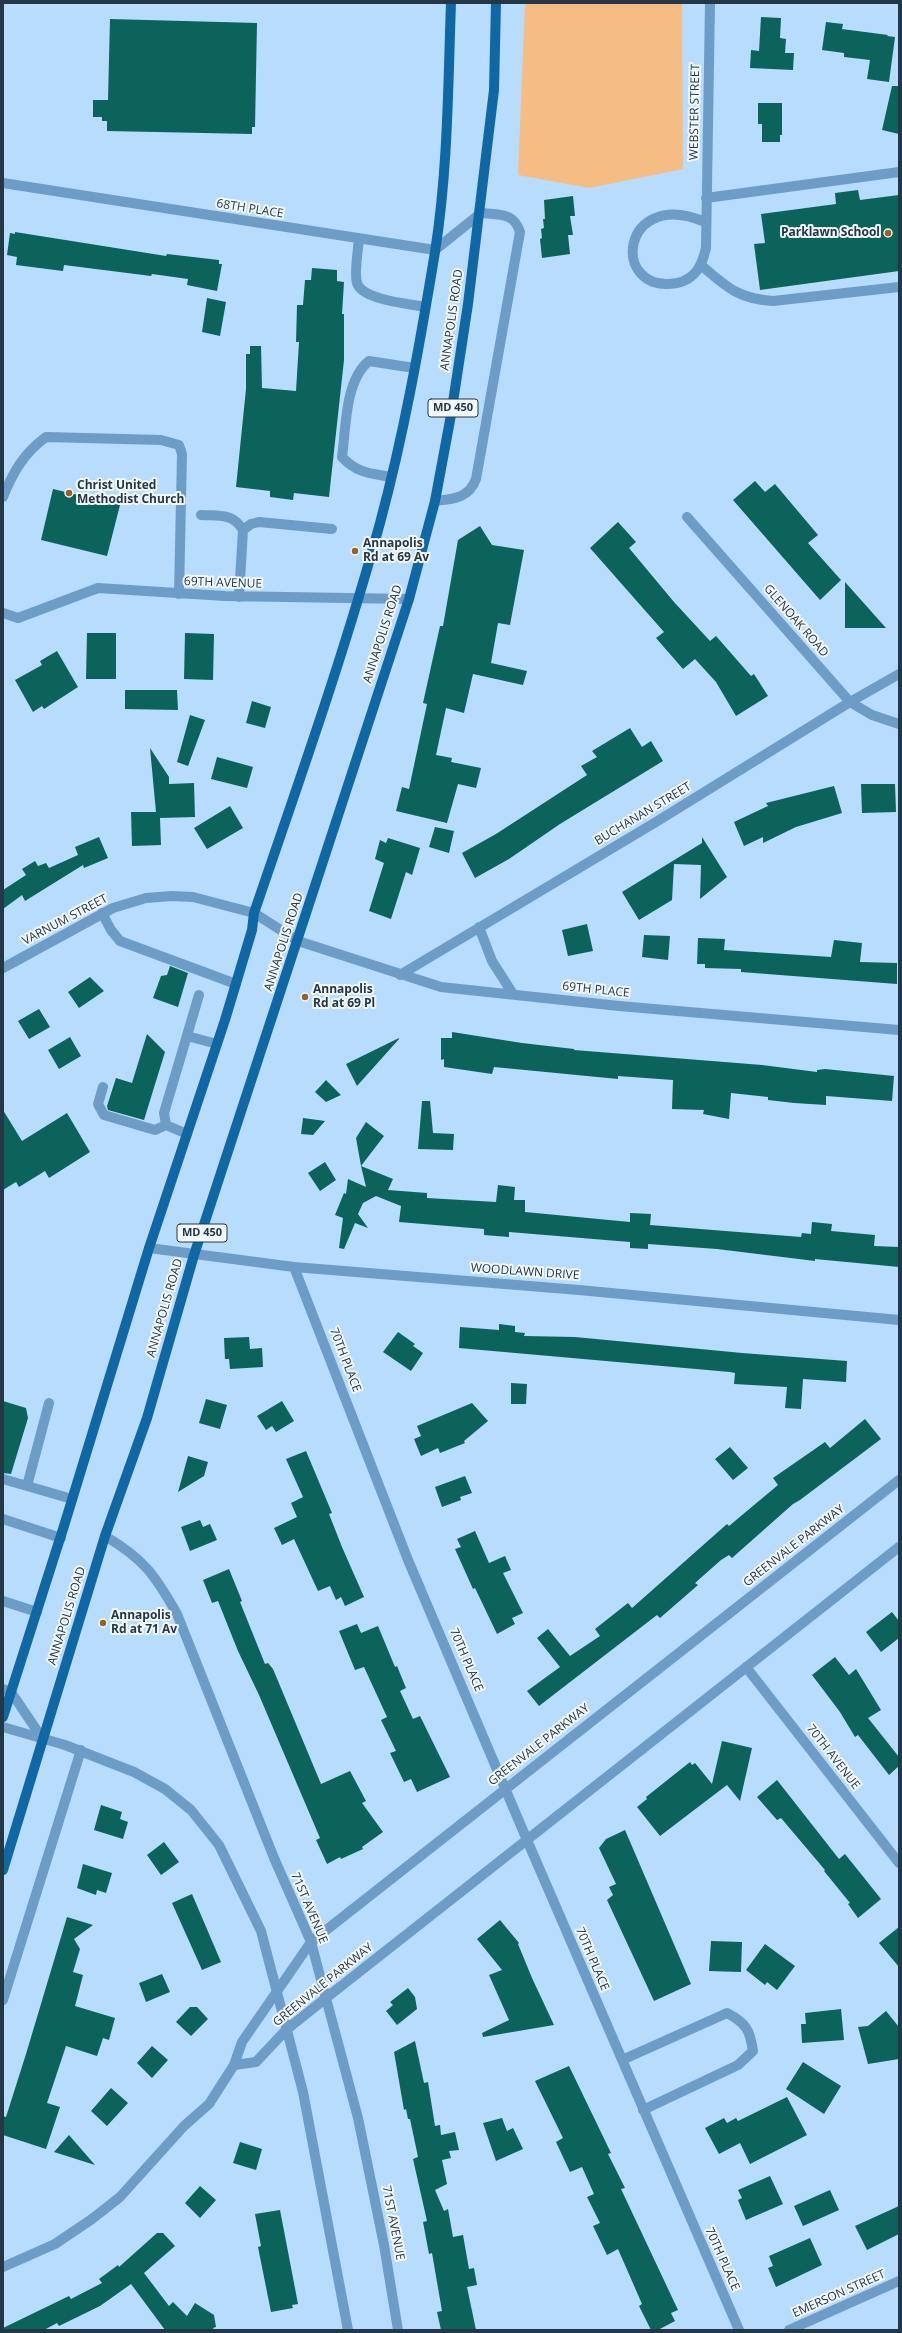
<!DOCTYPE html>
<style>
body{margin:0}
#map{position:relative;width:902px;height:2333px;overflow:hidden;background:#b7dcfe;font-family:"Open Sans",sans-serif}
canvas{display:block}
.frame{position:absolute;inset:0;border:4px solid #243747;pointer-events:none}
</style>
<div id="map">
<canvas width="902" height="2333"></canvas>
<div class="frame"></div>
</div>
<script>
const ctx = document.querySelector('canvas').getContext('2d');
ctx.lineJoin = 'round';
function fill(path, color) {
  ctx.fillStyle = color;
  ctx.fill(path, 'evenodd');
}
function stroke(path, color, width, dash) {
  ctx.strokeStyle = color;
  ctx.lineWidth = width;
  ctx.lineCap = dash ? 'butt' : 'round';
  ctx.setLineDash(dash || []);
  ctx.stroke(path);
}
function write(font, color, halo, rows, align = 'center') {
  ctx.font = font + ' "Open Sans",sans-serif';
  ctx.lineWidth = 4;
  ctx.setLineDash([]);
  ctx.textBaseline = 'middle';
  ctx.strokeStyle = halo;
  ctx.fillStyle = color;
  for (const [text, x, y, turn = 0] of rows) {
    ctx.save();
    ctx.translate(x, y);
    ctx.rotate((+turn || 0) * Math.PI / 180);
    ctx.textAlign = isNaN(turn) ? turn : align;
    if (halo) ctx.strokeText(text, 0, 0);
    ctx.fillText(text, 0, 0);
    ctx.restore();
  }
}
fill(new Path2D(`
 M525 3H682L683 169 589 188 518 175Z`), '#f5bd84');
fill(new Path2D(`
 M761 17 781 18 780 38 786 39 785 53H794L793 70 750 68 751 50 759 51Z
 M110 19 257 23 255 127H252V134L107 131V121H102V117H93V100H108Z
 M826 22 843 24 842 29 888 35 887 36 895 37 889 82 867 79 870 60 844 57V53L822 50Z
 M892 86H899V134L882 130Z
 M758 103H782V135H780V142H762V124H758Z
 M858 190 860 200 899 195V271L760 290 754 244 765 243 761 214 836 204 835 193Z
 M573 196 575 216H570L573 235H568L570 254 542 258 540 239 542 238 541 229 544 228 543 219H545L544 200Z
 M15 232 166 256 167 254 219 260V264H222L217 291 187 285 188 279 152 274 151 276 64 265 63 271 16 265 17 257 7 255 10 233 15 234Z
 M312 268 337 270V281L344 282 342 314H344V360L329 497 294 493 293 500 270 497V491L236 487 246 389V354H250V346H261L262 388 296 391 299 342H296L297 305H303L305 280H311Z
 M207 298 226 302 220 336 202 332Z
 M755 481 765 492 775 484 818 535 808 543 841 580 820 600 733 500Z
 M53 489 120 505 107 556 41 540Z
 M618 522 636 542 629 548 674 602 710 641 716 636 751 676 754 674 768 696 736 716 716 682 695 659 683 669 656 638 664 632 590 548Z
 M480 526 492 545 524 550 510 625 498 623 491 663 527 671 523 685 473 674 464 713 446 708 436 755 452 758 451 762 481 768 476 788 458 784 447 823 396 811 402 787 409 789 427 704 423 703 440 626H443L458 540Z
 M845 582 886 628H845Z
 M87 633H116V679H86Z
 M185 633 214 634 213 680 184 679Z
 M57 651 78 687 44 709 42 706 33 712 15 680 42 665 40 661Z
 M125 690H177L178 710 125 709Z
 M252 701 271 707 265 728 246 723Z
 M190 715 205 720 188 766 177 762Z
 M630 728 642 747 651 741 663 761 560 824 509 859 475 878 462 853 496 834 587 775 581 766 597 757 592 751Z
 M150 748 169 777V784L194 783 195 817 160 818 161 845 132 846 131 812H156Z
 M217 757 253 767 247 788 211 779Z
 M861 784H895L896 812 862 813Z
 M834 786 842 813 796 827 763 843V837L744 846 734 822 768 806 766 803Z
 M230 806 243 828 207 849 194 828Z
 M435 827 454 831 449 853 429 847Z
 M99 837 108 858 84 868 83 865 25 901 22 895 3 909V890L26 875 22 869 35 861 38 866 46 863 49 868 78 855 75 847Z
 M702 837 727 877 700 899 701 865 674 864 672 900 639 920 622 892 702 843Z
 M388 838 420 848 412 875 406 872 391 919 369 911 384 863 375 859 380 840 386 843Z
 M587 924 593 951 568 956 562 930Z
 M644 935 670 936 668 960 642 957Z
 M698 938 725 939 724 950 831 957 834 940 862 943 860 962 897 963V984L741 972V969L705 968V964H697Z
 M170 966 188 973 178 1007 153 998 161 976 167 975Z
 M90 977 104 991 79 1008 68 992Z
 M39 1009 50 1027 29 1039 18 1021Z
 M452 1032 522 1043 574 1049V1050L762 1065 817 1072V1070L825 1069 894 1076 892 1101 826 1096V1105L794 1103 768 1100V1097L731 1093 729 1119 703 1114 704 1110 672 1109 673 1080 618 1076V1079L494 1067 492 1074 444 1067V1059L441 1060V1038H452Z
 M147 1034 165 1052 144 1120 108 1110 107 1106 116 1078 132 1083Z
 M70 1037 81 1056 59 1069 48 1050Z
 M399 1038V1039L357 1086 346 1064Z
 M326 1080 341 1095 326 1102 315 1092Z
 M422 1101H430L433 1133 454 1134 453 1150 418 1149Z
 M3 1110 22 1141 67 1113 90 1152 49 1178 45 1171 19 1187 16 1182 3 1190Z
 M303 1118 325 1121 313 1135 301 1134Z
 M366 1122 384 1136 361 1166 356 1138Z
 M325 1162 336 1180 320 1191 308 1173Z
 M361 1166 393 1179 388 1190 427 1193V1198L496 1202 498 1185 515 1187 514 1200H525V1212L630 1222V1213L651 1214 650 1225 801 1237 802 1233 811 1234 812 1222 832 1224 831 1231 875 1235 874 1246 899 1247V1267L815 1259V1261L717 1249 648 1244V1249L630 1248V1242L509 1232V1237L484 1235V1229L399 1222 401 1206 376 1196 363 1203 358 1214 368 1228 355 1223 344 1249 339 1248 343 1218 335 1215 344 1193 346 1194 348 1179 366 1187Z
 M499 1324 515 1326V1332L525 1333 524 1336 575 1337 742 1353 847 1361 846 1382 803 1379 801 1409 785 1408 787 1387 734 1384 735 1373 730 1372 459 1348 460 1327 499 1330Z
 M398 1332 415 1344 413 1346 423 1353 411 1371 383 1352Z
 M249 1337 250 1349 262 1348 263 1367 230 1369 229 1359H225L224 1338Z
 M511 1383 527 1384 526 1404H511Z
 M206 1399 227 1405 220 1429 199 1423Z
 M3 1401 26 1408 28 1418 11 1474 3 1473Z
 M282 1401 294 1421 276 1432 272 1426 266 1430 257 1416Z
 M472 1403 488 1421 464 1441 465 1443 440 1453 438 1448 421 1456 414 1439 421 1436 417 1426Z
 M865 1419 881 1439 800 1500 793 1504 732 1558 729 1555 721 1560 695 1583 698 1585 660 1618 657 1615 539 1706 527 1691 560 1667 537 1638 548 1629 570 1656 600 1636 595 1629 628 1603 632 1608 727 1524 729 1526 778 1485 773 1478 825 1442 830 1448Z
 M730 1447 748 1468 733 1480 715 1459Z
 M306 1451 332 1513 329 1514 342 1547 364 1597 345 1606 341 1597 336 1600 330 1586 318 1591 294 1539 282 1545 274 1528 297 1517 291 1503 303 1497 286 1459Z
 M188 1456 208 1462 204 1476 178 1492Z
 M465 1476 472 1493 460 1497 461 1500 442 1507 435 1487Z
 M200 1520 203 1527 210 1524 217 1540 190 1551 181 1527Z
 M475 1531 489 1563 505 1556 511 1570 503 1573 523 1613 512 1618 515 1624 497 1634 475 1588 473 1589 455 1549 461 1547 457 1539Z
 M229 1569 242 1601 240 1602 265 1664 268 1663 273 1669 321 1784 350 1771 366 1801 362 1803 383 1832 362 1847 363 1849 341 1859 340 1857 327 1864 316 1840 320 1838 259 1695 238 1651 218 1601 212 1603 203 1580Z
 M892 1612 899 1621V1638L881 1652 866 1632Z
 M357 1624 361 1633 378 1626 395 1667 397 1666 406 1688 400 1691 413 1719 420 1716 450 1777 417 1792 411 1779 404 1782 390 1753 396 1751 381 1720 387 1717 364 1667 355 1670 339 1631Z
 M835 1657 849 1675 856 1669 881 1710 868 1718 899 1757V1766L889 1775 858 1735 855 1737 840 1712 812 1675Z
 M722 1741 752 1748 740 1801 727 1785 660 1836 637 1807 647 1799 646 1797 690 1762 692 1765 695 1763 712 1784Z
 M777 1780 839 1859 845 1854 881 1899 858 1918 848 1904 850 1903 824 1871 825 1870 781 1818 777 1820 757 1797Z
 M101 1805 122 1812 120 1819 128 1822 123 1839 94 1830Z
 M625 1830 691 1984 654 2001 607 1900 613 1895 609 1887 616 1884 599 1848 606 1839Z
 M164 1842 179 1862 161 1875 147 1855Z
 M83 1864 112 1873 106 1893 97 1890 96 1895 77 1888Z
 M192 1894 221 1962 202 1970 172 1903Z
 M67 1917 93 1925 74 1939 80 1949 73 1972 83 1975 75 2006 115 2018 109 2040 103 2038 97 2056 66 2046 47 2103 60 2107 46 2149 3 2135V2116L6 2117 26 2054Z
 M500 1920 519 1943 518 1944 532 1978 554 2025 483 2037 482 2033 509 2020 489 1975 502 1970 477 1939Z
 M899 1927V1967L879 1943Z
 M711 1941 742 1942 741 1972 709 1971Z
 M765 1944 795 1966 777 1990 767 1982 765 1985 746 1970Z
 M162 1974 170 1992 146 2002 139 1983Z
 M408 1988 415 1997 417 2009 397 2025 386 2011 393 2005 390 2002Z
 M190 2007H197L208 2019 191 2036 176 2022Z
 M841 2009 844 2040 802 2043 801 2024H806L805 2013Z
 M886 2011 899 2027V2059L868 2064 858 2027 868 2026Z
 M415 2041 424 2083 428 2082 435 2126 440 2125 441 2135 455 2132 459 2150 449 2151 451 2158 442 2160 447 2184 435 2190 444 2211 448 2209 453 2237 463 2235 469 2269 474 2268 477 2285 467 2287 476 2330H441L437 2312 442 2311 432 2253 429 2254 423 2222 427 2221 413 2159 418 2157 410 2119H408L406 2109 404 2110 394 2052Z
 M152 2046 168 2060 152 2078 137 2063Z
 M803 2062 841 2086 824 2114 786 2089Z
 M569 2066 611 2153 608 2154 625 2188 621 2189 678 2310 671 2313 675 2321 658 2330H651L639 2306 642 2304 618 2249 607 2255 593 2226 600 2223 587 2197 594 2194 582 2167 570 2172 556 2142 563 2138 535 2081Z
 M111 2088 128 2103 107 2126 91 2111Z
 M787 2097 807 2135 750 2164 740 2143 719 2154 705 2128 724 2118 727 2123 736 2118 738 2121Z
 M502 2118 507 2131 513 2128 523 2149 496 2161 483 2123Z
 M69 2135 95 2165 54 2152Z
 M240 2142 262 2149 256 2170 233 2163Z
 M770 2176 783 2204 746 2220 738 2200 742 2198 738 2190Z
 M200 2186 216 2200 200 2218 185 2203Z
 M830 2190 839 2210 803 2226 794 2206Z
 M899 2206V2234L867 2250 855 2226Z
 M280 2210 298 2304 292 2305 293 2308 271 2312 258 2247 261 2246 255 2214Z
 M157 2233H163L175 2246 144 2273 169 2306 173 2302 187 2316 195 2303 214 2315 216 2327 213 2328 214 2330H165L131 2284 100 2306 59 2326 57 2323 44 2330H3V2328L69 2296 71 2299 102 2283 99 2279 118 2265 119 2267Z
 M810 2238 822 2265 776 2287 768 2268 773 2266 769 2256Z`), '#0b635c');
stroke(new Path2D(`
 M3 183 435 250 481 213C499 215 514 212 520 232L476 479C469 498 454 499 435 501
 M706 198 899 172
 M705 222C620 186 609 295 677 283 696 279 702 265 706 248L710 3
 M359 239C358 250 354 273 357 283 362 300 410 304 425 307
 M702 266C726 287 739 299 773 301L899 287
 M390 477C369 473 357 473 342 457 346 428 345 380 369 361L414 368
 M3 497C13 472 24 453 46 437L161 440 179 445 182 454 179 594
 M201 515C220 516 233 513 243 530
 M687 517 850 702 872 715 899 724
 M239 597 243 530 251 524 259 522 332 529
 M3 613 18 618 98 588 225 596 409 599
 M102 913 111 930 120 941 236 984
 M479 927 492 961 513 994
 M3 968 113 908 146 898 172 896 193 897 254 913 298 941 441 987 619 1006 899 1030
 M400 975 656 822 850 702 899 674
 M187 1036 217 1044
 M103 1087 98 1104 104 1115 155 1130 166 1125
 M187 1134 166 1125 164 1113 199 995
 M149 1248 294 1267 579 1290 899 1320
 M294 1267 408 1560 527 1840 739 2330
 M3 1479 72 1499
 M27 1486 49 1403
 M3 1519 61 1538
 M105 1536C144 1559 155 1575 177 1614L274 1858 311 1942 358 2118 384 2245 398 2330
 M3 1601 37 1612
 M746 1667 899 1863
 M3 1689 11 1692 42 1738
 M3 1727 65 1745 134 1772 165 1789 191 1810 219 1845 261 1931 303 2092 348 2330
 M3 2000 81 1750
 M622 2060 727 2013C746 2023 750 2030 753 2051L738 2065 643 2110
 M234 2065 256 2062 286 2030 326 1998 899 1547
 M3 2267 55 2244 92 2219 120 2197 184 2126 209 2104 234 2065 242 2042 311 1942 899 1480
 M789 2330 899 2281`), '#6d9dc7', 10);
stroke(new Path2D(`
 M3 1717 64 1526 149 1248 225 1020 252 930 254 913C298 784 344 655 380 523 404 434 420 343 435 252 448 170 448 86 451 3
 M3 1870 105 1536 147 1418 194 1255 409 599 435 501 451 415 468 304 494 90 496 3`), '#0f68a4', 10);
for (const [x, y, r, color] of [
 [888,233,4,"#9a621e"],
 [69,493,4,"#9a621e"],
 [355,551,4,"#9a621e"],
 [305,997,4,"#9a621e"],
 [103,1623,4,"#9a621e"]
]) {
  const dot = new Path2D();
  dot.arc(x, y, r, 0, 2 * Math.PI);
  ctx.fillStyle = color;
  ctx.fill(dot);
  stroke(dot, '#f4f9fd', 1.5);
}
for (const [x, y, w] of [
 [453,408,50],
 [202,1233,50]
]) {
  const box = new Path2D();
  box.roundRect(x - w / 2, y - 9, w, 18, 3);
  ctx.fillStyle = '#f4f9fd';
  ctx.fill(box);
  stroke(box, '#243747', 1);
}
write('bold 11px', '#243747', null, [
 ["MD 450",453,408],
 ["MD 450",202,1233]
]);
write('12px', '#243747', '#f4f9fd', [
 ["WEBSTER STREET",695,112,-89],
 ["68TH PLACE",250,209,9],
 ["ANNAPOLIS ROAD",452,320,-82],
 ["69TH AVENUE",223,583,2],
 ["GLENOAK ROAD",796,621,49],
 ["ANNAPOLIS ROAD",383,634,-72],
 ["BUCHANAN STREET",643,814,-31],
 ["VARNUM STREET",65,920,-28],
 ["ANNAPOLIS ROAD",284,942,-72],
 ["69TH PLACE",596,990,6],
 ["WOODLAWN DRIVE",525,1272,4],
 ["ANNAPOLIS ROAD",165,1308,-74],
 ["70TH PLACE",345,1360,69],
 ["GREENVALE PARKWAY",794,1546,-38],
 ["ANNAPOLIS ROAD",67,1616,-73],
 ["70TH PLACE",466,1660,67],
 ["GREENVALE PARKWAY",539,1745,-38],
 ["70TH AVENUE",833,1757,52],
 ["71ST AVENUE",309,1908,67],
 ["70TH PLACE",592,1959,67],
 ["GREENVALE PARKWAY",323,1985,-39],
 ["71ST AVENUE",393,2223,79],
 ["70TH PLACE",722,2259,66],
 ["EMERSON STREET",839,2294,-24]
]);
write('bold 12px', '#243747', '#f4f9fd', [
 ["Parklawn School",880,233,"right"],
 ["Christ United",77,486],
 ["Methodist Church",77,500],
 ["Annapolis",363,544],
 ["Rd at 69 Av",363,558],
 ["Annapolis",313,990],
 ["Rd at 69 Pl",313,1004],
 ["Annapolis",111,1616],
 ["Rd at 71 Av",111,1630]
], 'left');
</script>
